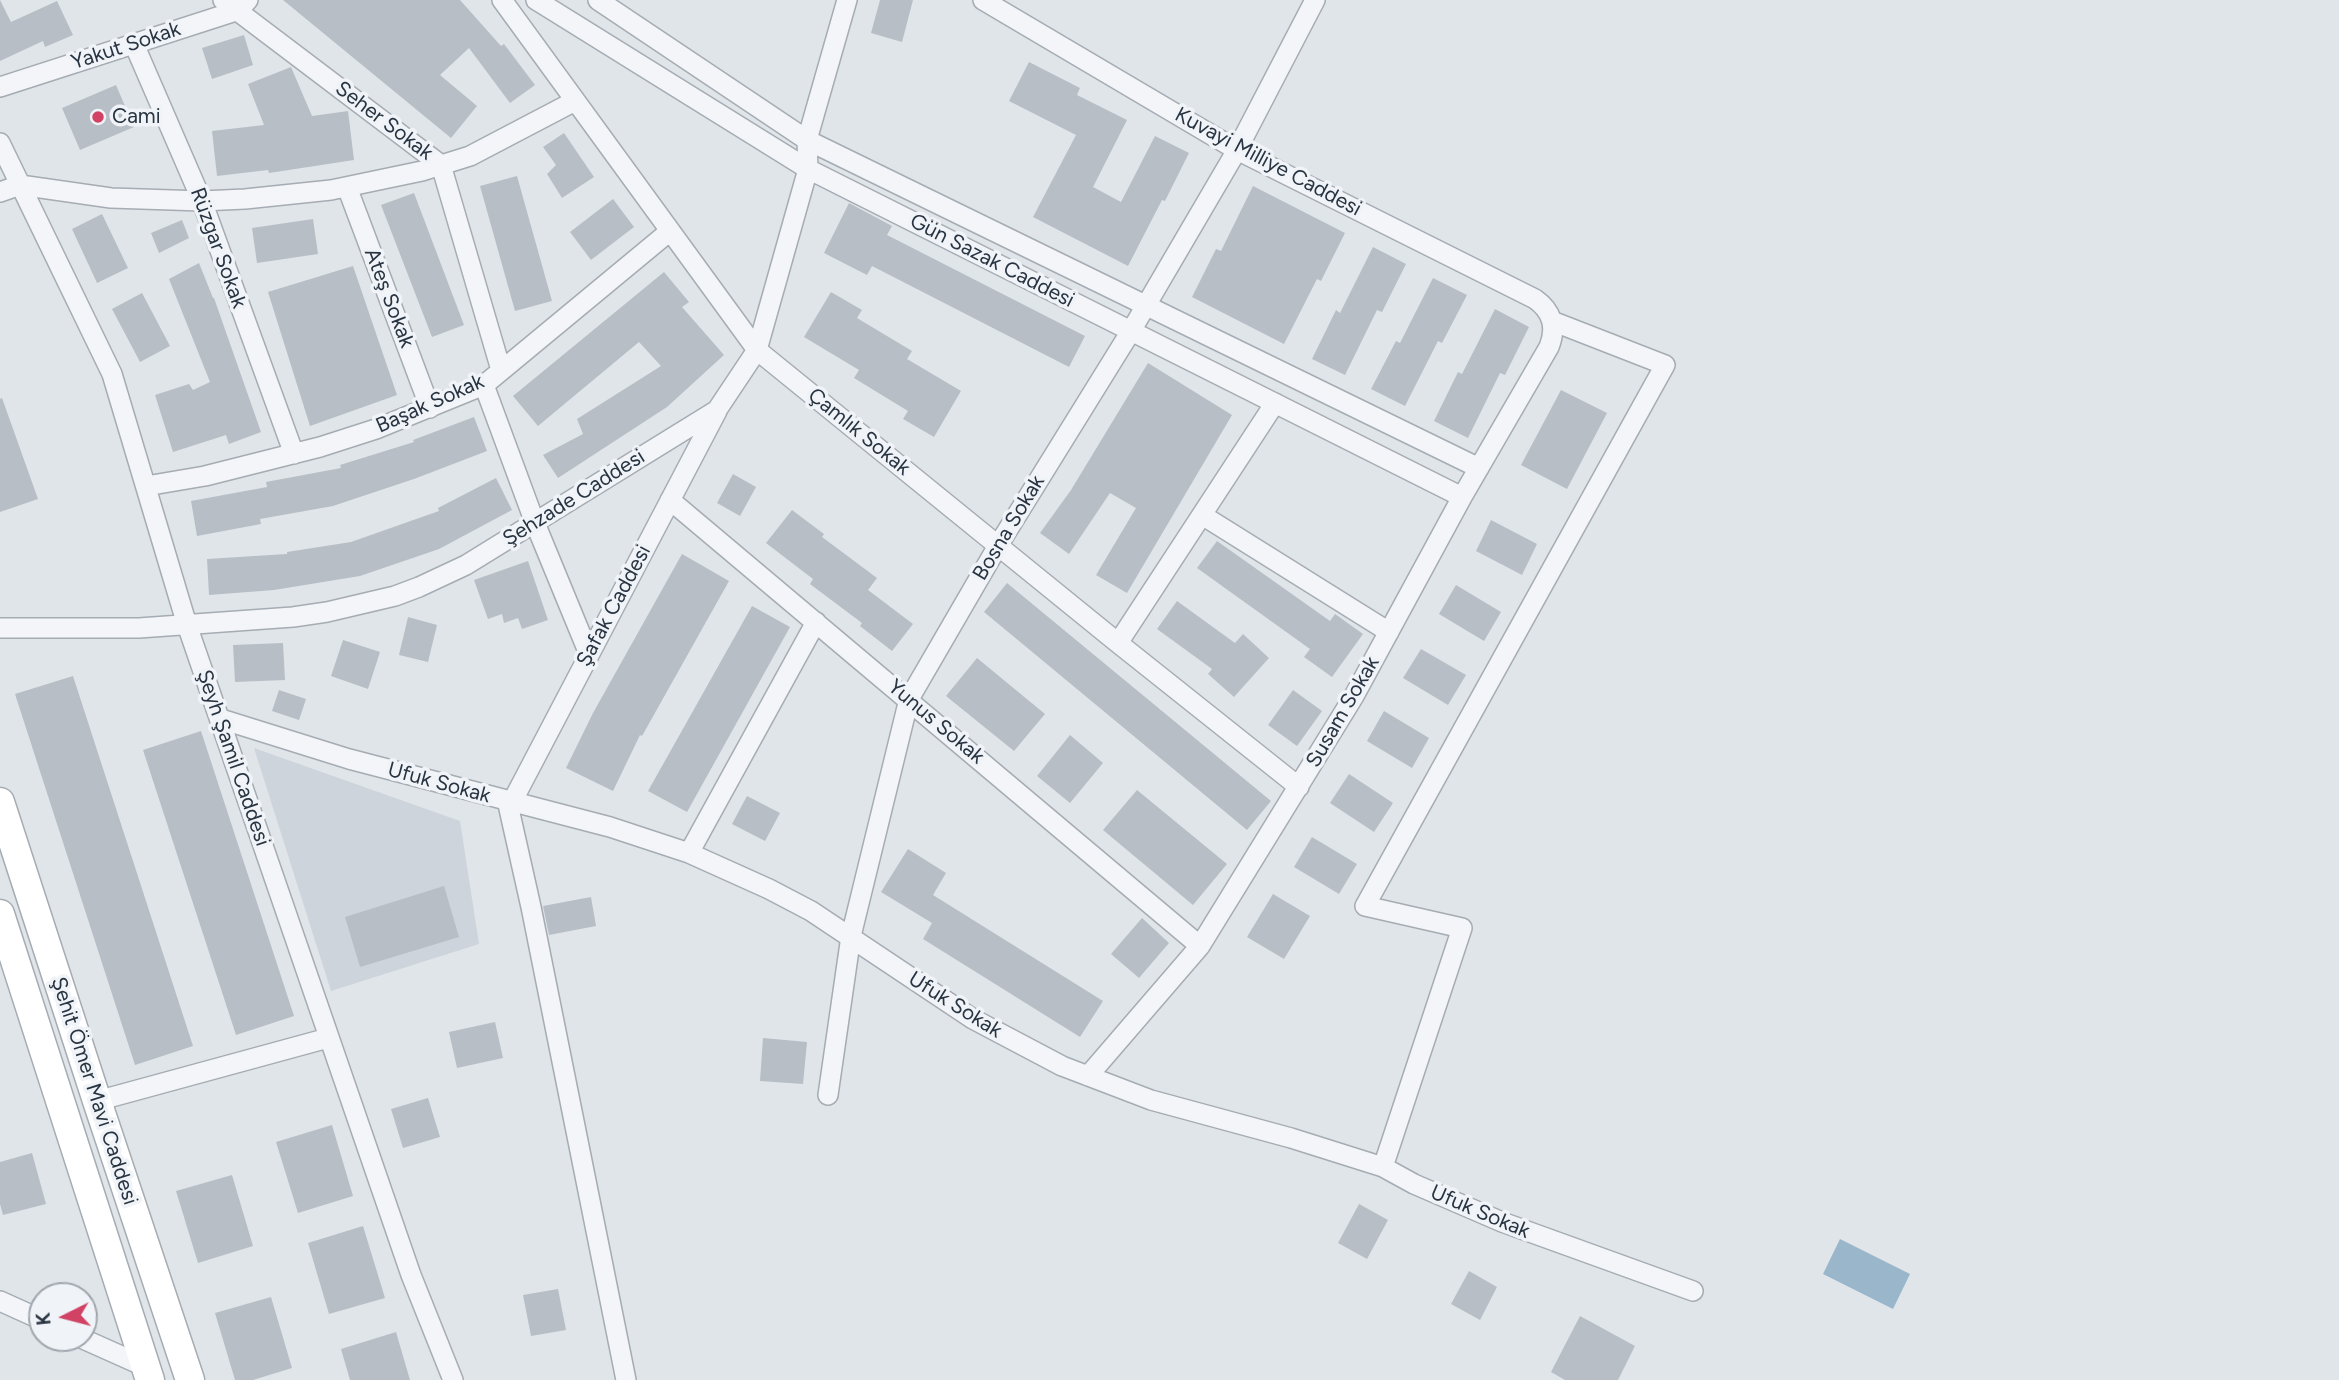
<!DOCTYPE html>
<meta charset="utf-8">
<style>
body{margin:0}
#map{position:relative;width:2339px;height:1380px;overflow:hidden;background:#e0e5e9;font-family:Figtree,sans-serif}
canvas{display:block}
.north{position:absolute;left:28px;top:1282px;width:70px;height:70px;box-sizing:border-box;background:#f0f3f7;border:2px solid #a0a7ae;border-radius:50%;rotate:264deg;font-size:19px;font-weight:700;line-height:28px;text-align:center;color:#283441}
.north::after{content:'';display:block;margin:auto;width:24px;height:32px;background:#d14265;clip-path:polygon(50% 0,100% 100%,50% 72%,0 100%)}
</style>
<div id="map">
<canvas width="2339" height="1380"></canvas>
<div class="north">K</div>
</div>
<script>
const ctx = document.querySelector('canvas').getContext('2d');
ctx.lineJoin = 'round';
function fill(path, color) {
  ctx.fillStyle = color;
  ctx.fill(path, 'evenodd');
}
function stroke(path, color, width, dash) {
  ctx.strokeStyle = color;
  ctx.lineWidth = width;
  ctx.lineCap = dash ? 'butt' : 'round';
  ctx.setLineDash(dash || []);
  ctx.stroke(path);
}
function write(font, color, halo, rows, align = 'center') {
  ctx.font = font + ' Figtree,sans-serif';
  ctx.lineWidth = 7;
  ctx.setLineDash([]);
  ctx.textBaseline = 'middle';
  ctx.strokeStyle = halo;
  ctx.fillStyle = color;
  for (const [text, x, y, turn = 0] of rows) {
    ctx.save();
    ctx.translate(x, y);
    ctx.rotate((+turn || 0) * Math.PI / 180);
    ctx.textAlign = isNaN(turn) ? turn : align;
    if (halo) ctx.strokeText(text, 0, 0);
    ctx.fillText(text, 0, 0);
    ctx.restore();
  }
}
fill(new Path2D(`
 M254 748 460 821 479 944 331 991Z`), '#ced4db');
fill(new Path2D(`
 M1840 1239 1910 1274 1893 1309 1823 1274Z`), '#9ab6ca');
fill(new Path2D(`
 M0 0 11 22 57 1 73 35 45 47 43 41 0 61Z
 M283 0H460L501 46 504 44 535 85 510 103 469 48 440 75 477 106 451 138Z
 M880 0H913L902 42 871 33Z
 M244 35 253 65 212 79 202 48Z
 M1029 62 1080 88 1077 95 1127 120 1093 187 1121 202 1155 136 1189 153 1165 201 1162 200 1128 266 1033 217 1076 135 1009 101Z
 M291 67 312 116 348 111 354 160 269 173 268 170 217 176 212 131 264 125 248 84Z
 M116 85 134 127 80 150 62 108Z
 M564 133 594 177 562 198 547 174 556 165 543 147Z
 M517 176 552 301 515 311 480 186Z
 M1253 186 1345 233 1321 281 1317 279 1284 344 1192 297 1216 249 1221 251Z
 M414 193 464 325 432 337 381 205Z
 M613 199 634 227 591 260 570 232Z
 M849 203 892 226 887 235 1085 336 1069 367 872 266 867 275 824 253Z
 M102 214 128 268 97 283 72 229Z
 M313 219 318 254 257 263 252 228Z
 M182 220 189 238 159 253 151 233Z
 M1373 247 1406 264 1382 312 1377 310 1345 375 1312 359 1336 310 1340 313Z
 M199 263 213 298H214L261 432 229 444 226 435 173 452 155 395 189 384 193 390 210 382 169 279Z
 M353 266 397 395 310 426 268 292Z
 M664 272 689 302 682 307 724 355 667 407 558 478 543 455 583 434 577 419 661 366 639 342 538 426 513 396Z
 M1433 278 1467 295 1442 343 1438 341 1405 406 1371 389 1396 341 1400 343Z
 M831 292 862 310 857 318 912 351 907 359 961 391 934 437 903 419 908 411 854 378 859 370 804 337Z
 M142 293 170 346 140 362 112 309Z
 M1495 309 1529 327 1505 375 1500 373 1468 438 1434 421 1458 372 1462 374Z
 M1148 363 1232 415 1127 593 1096 575 1136 508 1110 493 1069 554 1040 533 1071 490Z
 M1561 390 1607 413 1567 489 1521 465Z
 M2 398 38 499 0 512V399Z
 M474 417 487 451 414 479 333 506 260 519 261 524 197 536 191 501 267 487 266 482 341 468 340 465 414 442 413 440Z
 M733 474 756 487 740 516 717 503Z
 M496 478 512 510 439 549 360 576 274 590 209 595 207 559 287 554V552L351 542 439 511 438 508Z
 M792 510 824 534 822 537 877 578 868 590 913 624 892 651 860 626 862 623 810 584 813 579 766 543Z
 M1491 520 1537 544 1522 575 1476 551Z
 M1217 541 1330 621 1335 614 1363 634 1332 677 1304 657 1310 649 1197 568Z
 M682 554 729 581 642 736 640 735 613 791 566 768 593 713Z
 M528 561 548 620 522 629 518 618 504 623 502 614 488 619 474 580Z
 M1007 583 1271 801 1247 830 984 612Z
 M1456 585 1501 612 1484 641 1439 614Z
 M1177 601 1235 643 1243 634 1269 658 1234 697 1208 674 1212 669 1157 629Z
 M752 606 790 627 687 812 648 791Z
 M408 617 437 625 428 662 399 655Z
 M343 640 380 652 368 689 331 676Z
 M283 643 285 680 235 682 233 645Z
 M1421 649 1466 675 1448 705 1403 678Z
 M977 658 1045 714 1014 751 946 696Z
 M73 676 193 1046 135 1065 15 694Z
 M279 690 306 699 299 720 272 711Z
 M1293 690 1322 711 1297 746 1268 725Z
 M1384 711 1429 738 1412 768 1367 741Z
 M201 731 294 1016 236 1035 143 750Z
 M1070 735 1103 763 1070 803 1037 776Z
 M1349 774 1393 803 1374 832 1330 803Z
 M1137 790 1227 864 1193 905 1103 830Z
 M747 796 780 813 765 841 732 824Z
 M1312 837 1357 864 1339 894 1294 867Z
 M908 849 946 873 933 895 1103 1001 1080 1037 923 939 932 923 881 892Z
 M444 886 459 937 360 967 345 917Z
 M1273 894 1310 916 1284 959 1247 937Z
 M591 897 596 926 549 935 543 906Z
 M1142 918 1169 943 1139 978 1111 954Z
 M495 1022 503 1058 457 1068 449 1032Z
 M763 1038 807 1042 803 1084 760 1081Z
 M428 1098 440 1137 403 1148 391 1109Z
 M332 1125 353 1196 298 1213 276 1142Z
 M32 1153 46 1204 3 1215 0 1204V1162Z
 M232 1175 253 1246 198 1263 176 1191Z
 M1359 1204 1388 1220 1367 1259 1338 1243Z
 M363 1226 385 1298 329 1314 308 1243Z
 M1469 1271 1497 1287 1480 1320 1451 1304Z
 M558 1289 566 1330 531 1336 523 1295Z
 M271 1297 292 1368 253 1380H235L215 1313Z
 M1580 1316 1635 1346 1618 1380H1565L1551 1372Z
 M396 1332 410 1380H350L341 1349Z`), '#b7bec6');
const minor = new Path2D(`
 M223 0 441 165 501 370
 M502 0 757 350 1118 643 1299 787
 M536 0 808 169 1462 497
 M598 0 807 140 1479 468
 M983 0 1237 150 1535 299C1552 311 1557 327 1549 347L1462 497 1354 696 1200 946 1088 1076
 M134 44 202 201 294 454
 M0 87 239 10 248 0
 M0 143 112 374 187 625 411 1275 453 1380
 M347 187 430 408
 M0 192 20 185 111 198 202 201 245 199 331 190 422 171 470 156 575 101
 M484 385 535 523 589 654
 M146 486 205 476 320 447 376 429 484 385 670 231
 M670 500 1200 946
 M1202 515 1389 632
 M0 628H139L293 617 327 612 395 596 419 587 466 565 717 410 757 350 808 169 807 140 847 0
 M1118 643 1275 403
 M221 719 349 759 610 827 689 853 769 889 811 911 973 1019 1062 1066 1151 1100 1291 1138 1383 1167 1414 1184 1502 1222 1693 1291
 M507 800 531 907 626 1380
 M512 802 717 411
 M689 853 816 622
 M828 1095 851 936 909 699 999 544 1131 331 1237 150 1315 0
 M97 1101 328 1038
 M1383 1167 1462 928 1365 906 1665 365 1552 321
 M0 1301 42 1320
 M81 1338 146 1367`);
const secondary = new Path2D(`
 M0 802 97 1101 190 1380
 M0 914 150 1380`);
stroke(minor, '#a5acb3', 22);
stroke(secondary, '#a5acb3', 31);
stroke(minor, '#f3f5f8', 19);
stroke(secondary, '#fff', 28);
for (const [x, y, r, color] of [
 [98,117,7,"#d14265"]
]) {
  const dot = new Path2D();
  dot.arc(x, y, r, 0, 2 * Math.PI);
  ctx.fillStyle = color;
  ctx.fill(dot);
  stroke(dot, '#f0f3f7', 2.5);
}
write('21px', '#283441', '#f0f3f7', [
 ["Yakut Sokak",126,46,-18],
 ["Seher Sokak",384,121,37],
 ["Kuvayi Milliye Caddesi",1268,162,28],
 ["Rüzgar Sokak",218,248,70],
 ["Gün Sazak Caddesi",992,261,27],
 ["Ateş Sokak",389,298,69],
 ["Başak Sokak",430,404,-24],
 ["Çamlık Sokak",859,432,39],
 ["Şehzade Caddesi",574,498,-32],
 ["Bosna Sokak",1009,528,-59],
 ["Şafak Caddesi",614,606,-62],
 ["Susam Sokak",1343,712,-60],
 ["Yunus Sokak",936,722,40],
 ["Şeyh Şamil Caddesi",233,758,71],
 ["Ufuk Sokak",439,783,15],
 ["Ufuk Sokak",955,1005,32],
 ["Şehit Ömer Mavi Caddesi",94,1091,72],
 ["Ufuk Sokak",1480,1212,23]
]);
write('21px', '#283441', '#f0f3f7', [
 ["Cami",112,117]
], 'left');
</script>
